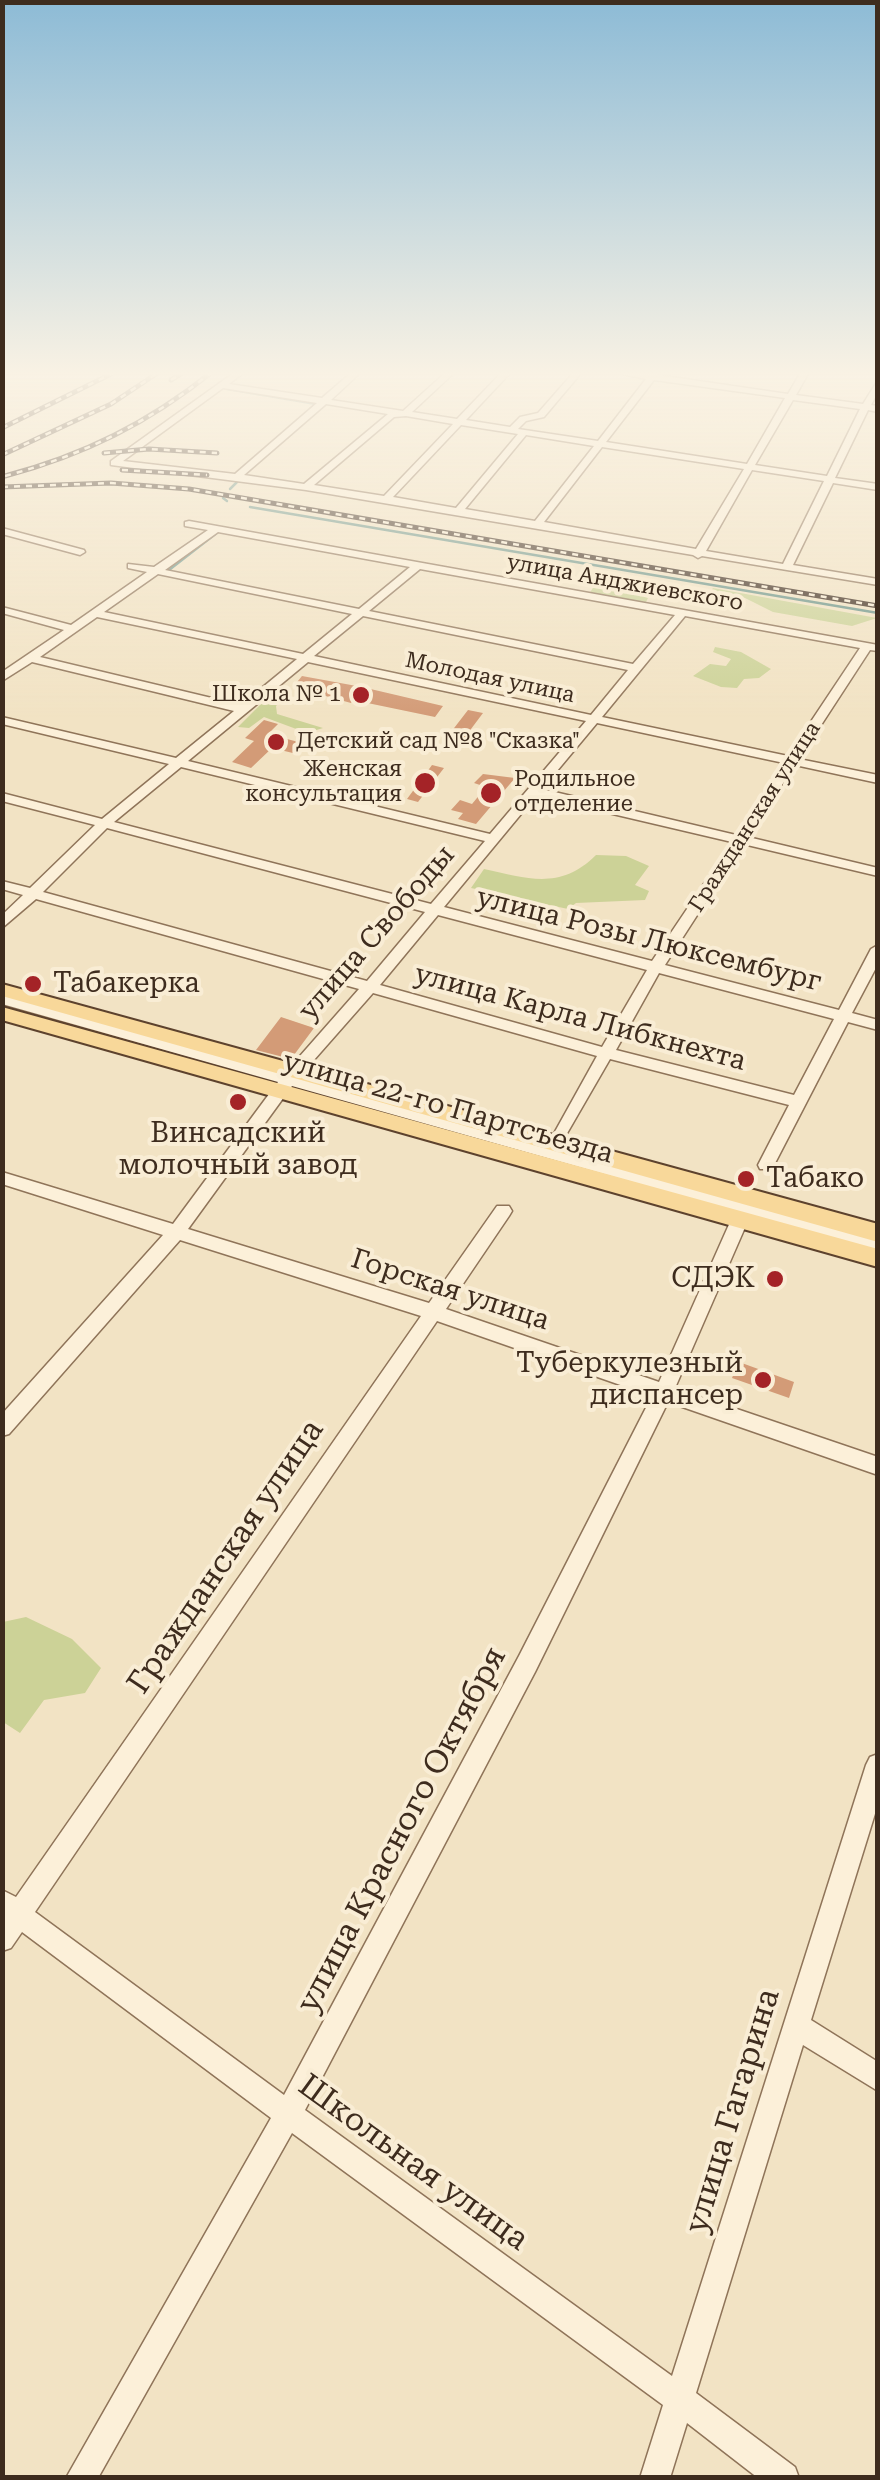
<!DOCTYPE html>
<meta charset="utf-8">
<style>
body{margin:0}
#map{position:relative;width:880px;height:2480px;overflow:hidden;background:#f2e3c4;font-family:"Roboto Serif",serif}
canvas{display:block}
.frame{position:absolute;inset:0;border:5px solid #3e2c1e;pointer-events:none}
</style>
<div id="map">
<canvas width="880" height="2480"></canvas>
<div class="frame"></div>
</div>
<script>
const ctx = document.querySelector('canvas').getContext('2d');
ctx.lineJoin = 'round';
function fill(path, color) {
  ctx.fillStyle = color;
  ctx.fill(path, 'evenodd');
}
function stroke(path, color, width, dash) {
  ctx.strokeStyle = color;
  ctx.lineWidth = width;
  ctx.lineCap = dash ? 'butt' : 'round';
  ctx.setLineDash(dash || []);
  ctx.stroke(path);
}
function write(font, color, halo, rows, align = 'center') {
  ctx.font = font + ' "Roboto Serif",serif';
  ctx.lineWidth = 8;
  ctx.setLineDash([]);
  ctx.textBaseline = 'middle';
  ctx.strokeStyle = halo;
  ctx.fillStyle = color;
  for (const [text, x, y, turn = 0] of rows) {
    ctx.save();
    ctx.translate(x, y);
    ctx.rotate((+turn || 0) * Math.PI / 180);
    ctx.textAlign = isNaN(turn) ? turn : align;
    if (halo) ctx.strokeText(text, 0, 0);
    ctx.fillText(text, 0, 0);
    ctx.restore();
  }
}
fill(new Path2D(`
 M602 574 648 582 639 593 648 598 646 602 589 594Z
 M713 588 877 618 852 626 773 612 745 598 708 595Z
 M715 647 741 652 771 669 759 678 744 679 737 688 721 687 693 676 710 664 726 666 731 659 713 652Z
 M271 694 284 698 276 706 277 714 323 728 307 733 264 717 249 728 238 727Z
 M596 855 626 856 649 866 635 885 649 891 645 900 576 903 568 909 471 888 484 869C529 879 561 890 596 855Z
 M26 1617 72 1639 101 1668 85 1693 44 1700 20 1733 3 1722V1622Z`), '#ccd297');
stroke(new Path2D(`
 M227 389 316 404
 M230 489 241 478
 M223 498 227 501
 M250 507 878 613
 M169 570 218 532`), '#6c9489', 2.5);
fill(new Path2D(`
 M302 676 362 687 443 706 435 717 353 700 351 703 293 687Z
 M468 710 483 713 456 749 441 745Z
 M264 720 278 724 268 734 306 744 297 754 272 748 251 768 232 762 254 741 245 738Z
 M432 765 444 768 418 802 407 799Z
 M483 774 515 778 476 824 458 819 463 813 451 810 460 800 472 804 486 787 474 783Z
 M281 1017 314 1028 291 1059 256 1050Z
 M739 1362 794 1382 789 1398 732 1378Z`), '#d39b77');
const minor = new Path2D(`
 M235 372H244L229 384 322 398 352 372H361L331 400 403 411 446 372H455L412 412 457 419 502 372H511L466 420 510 427 520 417 538 413 574 372H582L544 417 526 421 518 429 598 441 646 379 613 372H660L658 375 788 394 801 372H809L796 395 863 404 878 380V392L871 405 878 406V412L868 410 835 478 878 484V490L833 483 793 565 878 579V585L702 556 698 558 693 555 306 490 111 465V461ZM654 380 785 398 747 464 606 442ZM223 388 317 403 235 474 123 461ZM793 400 860 409 827 476 755 465ZM326 404 388 414 304 484 244 475ZM394 417 406 416 453 424 384 496 314 485ZM461 425 518 434 456 508 393 497ZM526 435 594 446 535 521 465 509ZM602 447 744 469 696 549 544 522ZM752 470 824 481 783 564 706 551Z
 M189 521 878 645V651L870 650 799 759 878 775V783L795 765 748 837 878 868V876L743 844 665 965 839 1010 871 949 878 945V964L852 1013 878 1020V1030L848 1022 772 1169H760L758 1165 789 1105 610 1059 558 1149 740 1200 744 1192 750 1191 759 1197 755 1204 878 1238V1252L750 1216 675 1388 878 1457V1475L668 1402 535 1672 305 2110 672 2376 866 1765 870 1757 878 1754V1804L811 2020 878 2062V2091L803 2045 696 2393 795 2467 799 2478H758L687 2423 670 2478H640L663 2405 292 2133 98 2478H66L271 2118 22 1932 11 1948 2 1951V1890L16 1897 421 1316 180 1240 9 1434 2 1436V1414L163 1235 2 1184V1172L173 1224 278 1082 2 1004V994L285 1073 359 989 36 899 2 928V915L23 895 2 889V881L30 888 95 825 2 801V793L102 819 169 764 2 724V717L176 758 234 711 32 662 2 681V672L64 630 2 613V607L71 625 147 572 128 568V564L154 567 208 530 185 526V522ZM218 532 410 567 359 609 165 570ZM420 569 675 615 633 664 369 611ZM158 574 352 614 303 654 104 612ZM363 616 628 670 591 715 314 656ZM685 616 860 648 788 756 602 717ZM97 617 297 659 241 705 40 657ZM308 662 586 721 490 834 188 761ZM597 723 784 763 736 835 542 789ZM181 767 485 841 431 904 114 822ZM536 796 732 842 652 961 444 907ZM107 828 425 912 367 981 43 892ZM438 915 647 970 602 1047 380 985ZM659 973 834 1019 794 1095 616 1050ZM373 993 597 1056 547 1146 299 1077ZM292 1086 735 1211 659 1382 446 1309 509 1216 512 1211 509 1206H497L429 1303 188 1229ZM437 1321 652 1396 519 1656 284 2095 35 1912Z
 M2 528 84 550 85 552 80 555 2 534Z`);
const major = new Path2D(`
 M2 984 878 1224V1242L2 996Z
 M2 1007 878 1249V1267L2 1020Z`);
stroke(minor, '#8f7459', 3);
stroke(major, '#5d422d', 4);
fill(minor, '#fcf0d9');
fill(major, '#f8d89a');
const rail = new Path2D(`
 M171 380 184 372
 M2 428 115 372
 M104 453 149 449 217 453
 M2 455 111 404 159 372
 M122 470 207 475
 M5 476C84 455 148 423 212 372
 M2 487 111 483 189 489 878 606`);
stroke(rail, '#3e2c1e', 5);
stroke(rail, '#f9edd5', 2.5, [6]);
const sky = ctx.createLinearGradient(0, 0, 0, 719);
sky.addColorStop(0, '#8dbbd6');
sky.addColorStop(0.52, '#f9f2e4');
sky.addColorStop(1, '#f9f2e400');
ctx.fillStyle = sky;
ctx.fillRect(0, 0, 880, 719);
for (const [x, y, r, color] of [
 [361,695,10,"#a42327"],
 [276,742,10,"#a42327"],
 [425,783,12,"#a42327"],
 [491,793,12,"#a42327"],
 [33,984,10,"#a42327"],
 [238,1102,10,"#a42327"],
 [746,1179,10,"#a42327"],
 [775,1279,10,"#a42327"],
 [763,1380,10,"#a42327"]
]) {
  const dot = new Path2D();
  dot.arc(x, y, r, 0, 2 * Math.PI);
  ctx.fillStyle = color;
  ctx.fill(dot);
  stroke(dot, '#f9edd5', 4);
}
write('22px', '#3e2c1e', '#f9edd5', [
 ["улица Анджиевского",625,583,10],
 ["Молодая улица",490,678,12],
 ["Гражданская улица",755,817,-57]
]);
write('22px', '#3e2c1e', '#f9edd5', [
 ["Школа № 1",341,695],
 ["Детский сад №8 \"Сказка\"",296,742,"left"],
 ["Женская",402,770],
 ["консультация",402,795],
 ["Родильное",514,780,"left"],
 ["отделение",514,805,"left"]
], 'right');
write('28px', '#3e2c1e', '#f9edd5', [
 ["улица Свободы",377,933,-49],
 ["улица Розы Люксембург",649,940,14],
 ["улица Карла Либкнехта",580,1018,15],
 ["улица 22-го Партсъезда",448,1108,16],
 ["Горская улица",450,1290,18]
]);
write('28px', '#3e2c1e', '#f9edd5', [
 ["Табакерка",53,984],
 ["Винсадский",238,1134,"center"],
 ["молочный завод",238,1166,"center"],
 ["Табако",766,1179],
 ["СДЭК",755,1279,"right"],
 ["Туберкулезный",743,1364,"right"],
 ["диспансер",743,1396,"right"]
], 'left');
write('32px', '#3e2c1e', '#f9edd5', [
 ["Гражданская улица",226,1557,-56],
 ["улица Красного Октября",402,1830,-62],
 ["улица Гагарина",733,2111,-73],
 ["Школьная улица",413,2163,36]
]);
</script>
